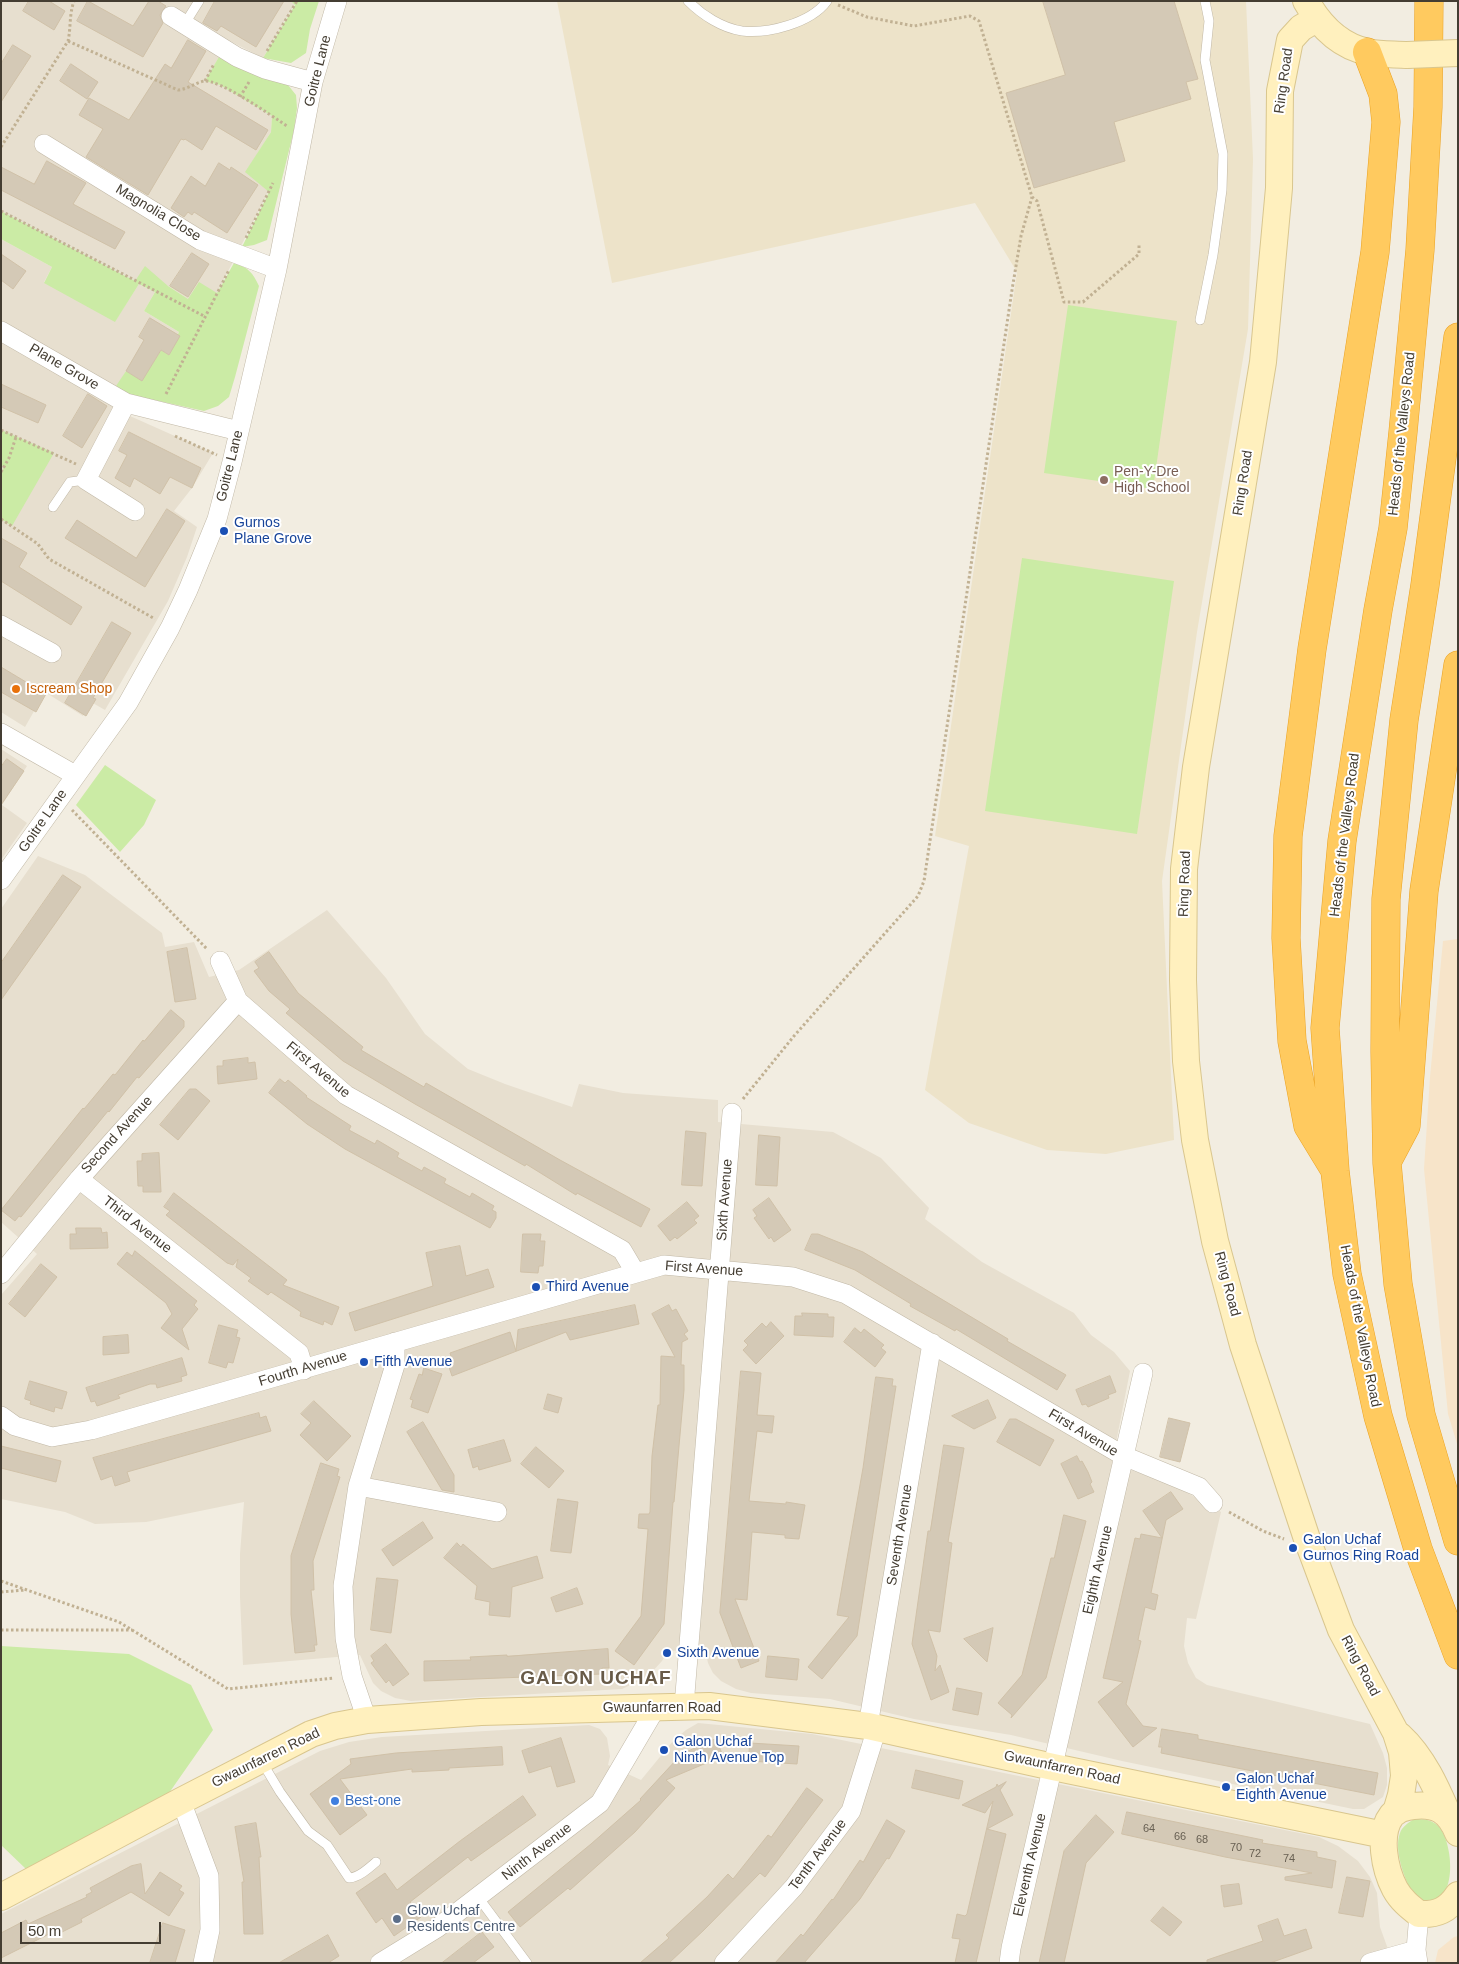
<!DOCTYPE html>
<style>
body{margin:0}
#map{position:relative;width:1459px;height:1964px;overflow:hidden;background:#f2ede1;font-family:Helvetica,sans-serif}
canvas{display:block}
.frame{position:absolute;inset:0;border:2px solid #443d32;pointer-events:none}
.scale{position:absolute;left:20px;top:1922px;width:141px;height:22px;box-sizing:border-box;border:2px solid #443d32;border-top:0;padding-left:6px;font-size:15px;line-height:18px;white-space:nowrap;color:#443d32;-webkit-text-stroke:4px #fff;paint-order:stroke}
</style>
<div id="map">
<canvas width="1459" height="1964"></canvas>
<div class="frame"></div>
<div class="scale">50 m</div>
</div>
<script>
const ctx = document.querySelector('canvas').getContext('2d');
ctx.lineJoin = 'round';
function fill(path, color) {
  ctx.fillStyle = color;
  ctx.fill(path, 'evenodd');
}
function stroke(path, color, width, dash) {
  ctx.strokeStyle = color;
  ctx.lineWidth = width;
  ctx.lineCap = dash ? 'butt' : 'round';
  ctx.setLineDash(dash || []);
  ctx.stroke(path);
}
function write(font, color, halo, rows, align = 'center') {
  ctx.font = font + ' Helvetica,sans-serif';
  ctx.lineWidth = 4;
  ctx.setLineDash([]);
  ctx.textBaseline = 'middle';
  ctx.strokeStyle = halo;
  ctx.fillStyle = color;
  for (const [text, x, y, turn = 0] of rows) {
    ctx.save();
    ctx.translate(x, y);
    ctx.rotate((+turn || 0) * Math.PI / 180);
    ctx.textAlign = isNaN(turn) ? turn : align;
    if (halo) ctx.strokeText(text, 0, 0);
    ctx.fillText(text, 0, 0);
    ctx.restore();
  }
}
fill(new Path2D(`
 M1 1H291L295 4 263 58 228 40 206 81 220 85 272 116 271 132 246 172 269 191 217 293 188 299 168 286 135 281 1 211Z
 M1 239 52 267 44 282 115 321 139 284 155 292 144 311 179 332 169 355 161 350 142 381 126 371 109 402 121 412 213 453 192 488 174 511 197 527 187 557 168 601 105 710 91 702 83 716 45 692 25 727 1 712Z
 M1 749 27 766 2 805 27 823 1 860Z
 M38 856 85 875 162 933 165 947 194 942 209 977 239 970 327 910 386 978 425 1034 468 1069 505 1084 572 1107 579 1084 623 1093 718 1100V1122L833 1132 881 1158 929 1208 925 1219 982 1262 1074 1313 1091 1335 1114 1352 1130 1371 1112 1463 1177 1487 1221 1512 1196 1619 1187 1618 1184 1646 1188 1663 1196 1678 1207 1685 1370 1724 1383 1753 1387 1768V1785L1383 1797 1364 1809H1353L1122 1761 1011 1735 914 1719 830 1699 751 1693 736 1689 721 1681 713 1673 708 1663 705 1649 668 1651 662 1661 651 1673 641 1680 622 1689 411 1701 395 1698 381 1691 373 1683 360 1655 243 1665 240 1597V1554L244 1502 146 1522 95 1524 65 1512 1 1499V1295L37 1254 1 1222V909Z
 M698 1723 812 1734 1319 1837 1338 1846 1358 1861 1370 1877 1377 1893 1380 1927 1393 1963H1V1914L320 1751 349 1742 382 1737 589 1725 600 1729 607 1738 610 1756 608 1765 641 1780 673 1741 686 1730Z`), '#e7dfcf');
fill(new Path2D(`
 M1458 939V1447L1448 1414 1424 1169 1430 1077 1443 941Z
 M1458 1936V1963H1435L1438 1950 1454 1937Z`), '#f7e4c9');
fill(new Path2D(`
 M557 1H1246L1253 159 1248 329 1197 632 1162 881 1174 1140 1106 1154 1047 1150 969 1123 925 1090 969 846 935 836 1017 272 975 203 612 283Z`), '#ede3c9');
fill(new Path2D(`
 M291 1H319L310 29 306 53 291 63 263 58 295 5Z
 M220 55 288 85 296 95 297 108 294 130 267 240 254 245 242 247 269 192 245 172 271 132 272 116 220 85 205 81Z
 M1 211 135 281 145 266 168 286 188 299 199 282 217 293 234 263C248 267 253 273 259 286L235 377 229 397 218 406 204 411 127 394 116 386 126 371 142 380 161 350 169 355 179 332 144 311 155 292 139 284 115 322 44 283 52 267 1 239Z
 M1068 305 1177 321 1153 489 1044 473Z
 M1 430 54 453 12 526 1 519V472L4 467 1 465Z
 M1022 558 1174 581 1137 834 985 811Z
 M105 765 156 800 144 825 120 852 76 805Z
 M1 1646 129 1654 191 1685 213 1730 169 1793 26 1869 1 1845Z
 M1414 1819C1423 1819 1432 1819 1439 1827 1453 1842 1459 1904 1426 1902 1423 1902 1418 1899 1415 1898 1406 1883 1393 1851 1400 1833 1402 1827 1408 1823 1414 1819Z`), '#cbeba5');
const building = new Path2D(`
 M29 1H49L65 11 54 30 23 11Z
 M88 1 133 26 149 1H158L166 6 160 15 163 23 143 57 77 21Z
 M215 1H284L256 47 221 26 217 31 203 23Z
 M1043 1H1174L1198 79 1186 82 1191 99 1114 122 1125 161 1034 188 1006 93 1065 75Z
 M188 40 206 51 188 82 268 130 256 150 216 126 202 150 185 139 184 140 181 139 148 195 86 157 103 129 79 115 89 98 129 120 165 64 171 68Z
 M13 45 31 56 1 102V64Z
 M71 64 98 82 87 99 60 81Z
 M47 161 86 183 73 204 125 232 115 249 1 190V167L34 184Z
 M219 163 230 170 231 167 258 185 227 233 194 212 192 215 188 212 184 217 171 208 191 176 205 186Z
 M192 253 209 264 188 297 170 286Z
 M1 254 26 271 13 289 1 280Z
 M150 318 180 336 169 355 161 350 142 381 126 371 144 340 139 337Z
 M1 384 46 405 38 423 1 407Z
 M88 394 107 406 82 448 63 436Z
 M129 432 201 468 192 488 170 477 160 494 134 478 130 487 115 478 127 455 119 451Z
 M167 509 185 521 145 587 65 538 77 520 136 558Z
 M1 538 27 553 19 567 82 607 71 625 1 581Z
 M112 622 131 633 93 698 96 699 86 716 65 703Z
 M1 667 46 694 36 712 1 692Z
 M7 759 24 771 1 805V767Z
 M63 875 81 887 1 1000V963Z
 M187 948 196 999 175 1002 167 952Z
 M269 952 298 993 363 1047 361 1050 424 1087 426 1083 560 1160 650 1209 641 1227 577 1193 576 1195 526 1164 525 1166 415 1104 343 1061 286 1013 290 1009 269 991 254 971 259 968 255 962Z
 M171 1010 184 1021V1027L139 1078 137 1077 109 1112 108 1111 21 1217 19 1216 15 1221 1 1210 83 1108 84 1109 113 1074 115 1075 143 1040 144 1041Z
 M248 1058V1063L255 1062 257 1079 218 1084 217 1066H223V1061Z
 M280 1079 285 1083 288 1080 307 1096 306 1097 351 1126 349 1130 375 1144 377 1140 399 1153 397 1157 422 1171 424 1167 446 1179 444 1183 470 1197 472 1193 494 1206 492 1210 496 1212V1218L490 1228 345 1149 307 1124 269 1093Z
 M190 1089H196L210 1101 178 1140 160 1125Z
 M686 1131 706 1133 702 1186 682 1185Z
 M759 1135 780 1137 777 1186 756 1185Z
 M159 1153 161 1192H143V1186H138L137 1161H142V1154Z
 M174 1193 287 1280 283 1285 339 1307 332 1325 324 1321 323 1325 300 1316 301 1312 271 1292 268 1295 248 1281 251 1278 236 1267 238 1259 233 1265 227 1263 166 1215 170 1211 164 1207Z
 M769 1198 791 1230 774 1242 771 1237 769 1239 754 1218 757 1216 753 1210Z
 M687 1202 699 1216 694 1220 697 1223 677 1239 675 1237 670 1241 658 1226Z
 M76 1228H101L102 1233 107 1232 108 1248 70 1249V1234H76Z
 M523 1234H541L540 1241H545L543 1266H539L538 1273 521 1272Z
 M812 1234H818L863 1252 1008 1339 1007 1341 1066 1375 1057 1390 956 1329 955 1331 910 1306 911 1304 855 1270 805 1250Z
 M460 1246 466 1276 488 1269 494 1287 355 1331 349 1313 433 1286 426 1253Z
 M135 1251 197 1301 194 1305 198 1309 182 1329 189 1350 161 1328 172 1314 166 1303 117 1264 127 1252 132 1256Z
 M41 1264 57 1277 25 1317 9 1304Z
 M635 1305 639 1324 570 1340 566 1332 452 1376 446 1358 451 1356 450 1353 510 1332 516 1351 518 1330Z
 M669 1305 672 1311 676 1309 688 1331 684 1334 688 1339 682 1342 681 1365H684V1390L674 1502H673L664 1624 634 1665 615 1651 641 1616 648 1529 638 1528 639 1514H649L650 1512 652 1456 658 1405H660L661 1356 675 1357 652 1314Z
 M802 1313 828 1314V1317H834L833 1337 794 1335 795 1316H802Z
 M771 1322 784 1336 756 1364 743 1350 748 1345 744 1341 762 1323 766 1327Z
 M219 1325 238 1330 236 1337 240 1338 233 1363 228 1362 226 1368 209 1363Z
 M855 1328 861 1333 864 1329 884 1345 881 1348 886 1352 875 1367 844 1342Z
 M128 1335 129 1353 103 1355V1337Z
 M182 1358 187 1375 181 1377 182 1381 157 1388 156 1384H150L118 1395 120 1398 97 1406 95 1401 91 1402 86 1388Z
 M424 1368 442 1374 428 1413 411 1407 413 1400 410 1399 419 1374 422 1375Z
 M741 1371 761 1373 757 1415 774 1416 772 1433 757 1431 749 1501 786 1504V1502L805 1505 799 1539 785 1538V1535L752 1532 747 1600 735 1599 759 1661 741 1668 720 1613Z
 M1110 1376 1116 1392 1108 1395 1109 1398 1088 1407 1086 1404 1082 1405 1076 1390Z
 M876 1377 893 1379 892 1386H896L857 1636 822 1679 808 1667 849 1617 837 1615 863 1468Z
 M30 1381 67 1392 62 1409 55 1407 54 1412 30 1404 31 1401 25 1399Z
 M548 1394 562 1398 558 1413 544 1409Z
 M988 1400 996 1418 974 1429 952 1416Z
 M314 1401 351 1436 327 1461 300 1435 311 1423 301 1414Z
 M259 1413 260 1418 266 1416 271 1431 127 1472 130 1481 115 1486 112 1476 101 1480 93 1458Z
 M1169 1418 1190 1423 1180 1462 1160 1457Z
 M1010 1419H1016L1054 1440 1040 1466 997 1442Z
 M423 1422 454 1475V1492L442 1490 407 1432Z
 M504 1440 511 1461 479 1470 478 1466 473 1468 468 1450Z
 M944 1445 964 1448 948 1542 952 1543 940 1632 928 1630 937 1656 935 1671 940 1665 949 1692 931 1700 912 1644 928 1531H930Z
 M1 1446 61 1461 56 1482 1 1468Z
 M536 1447 564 1471 549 1488 521 1464Z
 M1077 1456 1080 1462 1082 1461 1088 1472 1092 1482 1090 1484 1094 1492 1078 1499 1061 1464Z
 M321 1463 339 1469 337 1476 340 1477 313 1561 314 1590H311L317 1645H314L315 1651 295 1653 291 1614V1556Z
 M1171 1492 1183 1509 1166 1520 1151 1593 1158 1595 1155 1610 1145 1607 1138 1640 1141 1641 1126 1704 1143 1726 1157 1728 1133 1747 1098 1702 1123 1682 1103 1678 1135 1538 1140 1539 1141 1534 1162 1538 1143 1511Z
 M558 1499 578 1502 571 1553 551 1551Z
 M1064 1515 1086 1521 1046 1678 1011 1718 1012 1715 998 1703 1022 1675 1051 1558H1054Z
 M423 1522 433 1538 393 1566 382 1550Z
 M457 1543 461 1547 463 1544 492 1569 537 1556 543 1578 512 1587 510 1617 489 1615 490 1602 475 1599 477 1586 444 1558Z
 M377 1578 398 1580 391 1633 371 1630Z
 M577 1588 583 1604 556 1612 551 1598Z
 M993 1628 987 1662 964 1639Z
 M386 1644 409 1674 393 1686 389 1680 386 1683 371 1663 374 1661 371 1656Z
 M608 1649 609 1668H602V1674L424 1681V1661L471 1660 470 1657 507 1655V1656Z
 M768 1656 799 1659 797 1680 766 1677Z
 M957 1688 982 1693 978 1715 953 1710Z
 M1162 1729 1198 1735V1739L1378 1773 1374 1795 1161 1753 1162 1747H1159Z
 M561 1738 575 1782 557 1787 551 1766 529 1773 522 1751Z
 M716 1739 723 1756 666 1780 675 1788 635 1832 570 1890 568 1888 520 1927 508 1912 591 1844 641 1800 640 1799 677 1759 676 1757Z
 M750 1743 799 1746 797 1764 749 1761Z
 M502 1747 503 1765 449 1768V1770L412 1772V1769L340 1779 367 1815 340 1835 310 1794 351 1764 350 1759 396 1753Z
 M916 1770 963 1781 959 1799 912 1788Z
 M1006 1782 1000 1790 1013 1815 987 1829 1006 1834 976 1963H955L960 1939 952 1938 957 1914 965 1916 967 1914 993 1801 985 1813 962 1805 996 1787 997 1784 998 1786Z
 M807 1788 823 1800 765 1877 760 1873 704 1930 669 1963H640L669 1938 666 1935 707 1897 728 1874 733 1879 768 1835 771 1837Z
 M523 1796 536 1815 471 1861 468 1857 410 1902 421 1917 394 1936 382 1918 376 1923 356 1893 385 1873 397 1890 460 1841Z
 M1127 1812 1263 1840 1262 1843 1317 1852V1857L1336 1861 1332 1888 1285 1880V1877L1312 1873 1225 1857 1122 1834Z
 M1096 1815 1114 1832 1086 1863 1064 1963H1039L1064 1851Z
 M887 1820 905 1831 889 1859 887 1858 860 1899 804 1963H775L801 1934 803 1936 832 1899 833 1900 860 1860 863 1862Z
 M256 1823 261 1857H259L263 1934H244L242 1882H244L235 1827Z
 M141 1864 145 1894 160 1872 182 1886 179 1890 184 1893 169 1916 131 1892 81 1919 82 1922 54 1936 53 1932 1 1958V1933L26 1920 28 1924 87 1897 86 1895 92 1892 90 1888 131 1866Z
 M1347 1877 1370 1881 1363 1917 1339 1913Z
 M1239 1884 1242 1904 1224 1907 1221 1886Z
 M1163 1907 1182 1922 1170 1936 1151 1921Z
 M1278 1919 1284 1936 1306 1929 1312 1948 1270 1963H1207V1960L1263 1941 1258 1926Z
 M163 1923 185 1930 175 1963H150Z
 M482 1932 494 1947 473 1963H442Z
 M328 1935 339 1956 328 1963H279Z`);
fill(building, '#d4c9b6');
stroke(building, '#d0c1a8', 1);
const lane = new Path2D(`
 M688 1C702 15 722 28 742 31 768 34 811 23 827 1
 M184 25 199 1
 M1200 320 1213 255 1222 190 1223 154 1205 60 1209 21 1205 1
 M53 507 70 482 86 480
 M262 1762 280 1792 308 1831 327 1845 349 1878C359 1877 368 1869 376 1862
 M478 1897 527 1963`);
const street = new Path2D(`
 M171 16 237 57 265 69 313 82
 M44 144 200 240 277 269
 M1 331 126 403 239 431
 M126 403 86 480 135 511
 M1 625 52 653
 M1 733 75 775
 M1 880 128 703 170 628 188 590 217 519 232 462 277 269 313 82 337 1
 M220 961 238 1001 346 1095 622 1250 635 1272
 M79 1179 299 1353 304 1370
 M1 1274 79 1179 238 1001
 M1 1416 15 1426 52 1437 91 1430 664 1265 793 1277 846 1294 1124 1456 1199 1487 1213 1503
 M358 1486 497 1512
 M684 1706 732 1113
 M367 1720 352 1676 345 1638 343 1586 358 1486 395 1365V1342
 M868 1726 932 1343
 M181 1801 209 1876 210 1930 203 1963
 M380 1963 437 1928 600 1803 657 1706
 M724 1963 794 1887 851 1811 877 1728
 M1009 1963 1011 1948 1143 1373
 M1370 1963 1416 1950
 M1418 1963 1416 1950 1419 1914`);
const secondary = new Path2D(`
 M1306 1C1320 26 1339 46 1368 52 1380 55 1395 54 1407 55
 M1316 19 1301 28 1290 40 1280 91 1279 188 1263 362 1196 767 1184 869 1183 980 1186 1061 1195 1140 1215 1241 1243 1345 1307 1539 1341 1630 1396 1733 1402 1752 1404 1776 1401 1795 1396 1812
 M1400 1736C1423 1757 1437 1789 1449 1817
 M1458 1833C1449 1811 1436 1803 1413 1806 1405 1807 1397 1809 1392 1815 1377 1834 1385 1870 1395 1889 1401 1900 1410 1907 1419 1914 1437 1915 1448 1910 1458 1895
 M1 1897 181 1801 311 1734 335 1726 367 1720 481 1712 709 1706 868 1726 1053 1767 1384 1835`);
const highway = new Path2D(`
 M1429 1 1428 107 1420 250 1403 432 1393 528 1378 610 1342 841 1325 1028 1335 1171 1347 1274 1378 1416 1418 1549 1458 1655
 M1458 337 1425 585 1404 720 1386 899 1385 1051 1387 1163 1398 1284 1421 1415 1458 1541
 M1388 1160 1406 1126 1424 891 1458 665
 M1333 1167 1308 1126 1292 1041 1286 938 1288 836 1312 649 1375 252 1386 122 1383 94 1367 52`);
stroke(lane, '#c1b8a6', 10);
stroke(street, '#c1b8a6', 20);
stroke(secondary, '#d9c68e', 28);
stroke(highway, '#eaa223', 29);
stroke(new Path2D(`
 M838 5 867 17 914 26 970 16 979 21 1032 197 1037 201 1064 302H1083L1139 254V243
 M68 41 178 90C188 89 195 83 204 81 219 79 272 116 287 126
 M267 51 297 1
 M205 81 214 64
 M240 97 249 82
 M1 147 68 41C71 28 69 15 74 1
 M1 211 204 316
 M246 238 273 183
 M166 394 229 270
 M1 430 76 464
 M175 436 217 455
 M1 472 9 458 16 437
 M1 519 38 544 49 559 155 619
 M72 810 207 949
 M743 1099 794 1036 918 896 924 881 1012 290 1021 236 1032 197
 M1229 1512 1263 1531 1284 1539
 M1 1581 119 1622 228 1689 334 1678
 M1 1592 25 1590
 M1 1630H132`), '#c1b193', 3, [2.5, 2.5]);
stroke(lane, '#fff', 9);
stroke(street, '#fff', 19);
stroke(secondary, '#fff0be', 26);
stroke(highway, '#ffca5f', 28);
const secondaryBridge = new Path2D(`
 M1407 55 1458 53`);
stroke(secondaryBridge, '#d9c68e', 28, []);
stroke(secondaryBridge, '#fff0be', 26);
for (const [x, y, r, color] of [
 [1104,480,5,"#8d6e63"],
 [224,531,5,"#1a4fb4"],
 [16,689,5,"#e8710a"],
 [536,1287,5,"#1a4fb4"],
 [364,1362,5,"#1a4fb4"],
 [1293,1548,5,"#1a4fb4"],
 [667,1653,5,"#1a4fb4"],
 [664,1750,5,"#1a4fb4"],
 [1226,1787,5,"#1a4fb4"],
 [335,1801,5,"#3f7fe0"],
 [397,1919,5,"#5c6f8a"]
]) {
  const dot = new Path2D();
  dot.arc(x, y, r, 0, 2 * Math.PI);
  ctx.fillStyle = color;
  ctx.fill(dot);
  stroke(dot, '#fff', 2);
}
write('11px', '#686053', null, [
 ["64",1149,1829],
 ["66",1180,1837],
 ["68",1202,1840],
 ["70",1236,1848],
 ["72",1255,1854],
 ["74",1289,1859]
]);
write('14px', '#443d32', '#fff', [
 ["Goitre Lane",318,71,-76],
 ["Ring Road",1284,81,-82],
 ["Magnolia Close",158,213,31],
 ["Plane Grove",64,367,30],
 ["Heads of the Valleys Road",1402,434,-84],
 ["Goitre Lane",230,466,-76],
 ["Ring Road",1243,483,-81],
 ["Goitre Lane",43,821,-55],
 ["Heads of the Valleys Road",1345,835,-83],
 ["Ring Road",1185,884,-88],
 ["First Avenue",318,1070,40],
 ["Second Avenue",117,1135,-48],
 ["Sixth Avenue",725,1200,-86],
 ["Third Avenue",137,1225,38],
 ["First Avenue",704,1269,4],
 ["Ring Road",1227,1284,75],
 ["Heads of the Valleys Road",1360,1326,79],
 ["Fourth Avenue",303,1369,-17],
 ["First Avenue",1083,1433,31],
 ["Seventh Avenue",900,1535,-81],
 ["Eighth Avenue",1098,1570,-77],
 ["Ring Road",1360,1666,62],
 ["Gwaunfarren Road",662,1708],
 ["Gwaunfarren Road",266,1758,-26],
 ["Gwaunfarren Road",1062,1768,12],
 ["Ninth Avenue",537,1852,-38],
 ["Tenth Avenue",818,1855,-53],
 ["Eleventh Avenue",1030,1865,-77]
]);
write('14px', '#785e54', '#fff', [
 ["Pen-Y-Dre",1114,472],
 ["High School",1114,488]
], 'left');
write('14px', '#164399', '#fff', [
 ["Gurnos",234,523],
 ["Plane Grove",234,539],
 ["Third Avenue",546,1287],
 ["Fifth Avenue",374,1362],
 ["Galon Uchaf",1303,1540],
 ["Gurnos Ring Road",1303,1556],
 ["Sixth Avenue",677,1653],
 ["Galon Uchaf",674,1742],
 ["Ninth Avenue Top",674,1758],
 ["Galon Uchaf",1236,1779],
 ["Eighth Avenue",1236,1795]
], 'left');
write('14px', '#c56008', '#fff', [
 ["Iscream Shop",26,689]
], 'left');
write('14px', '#366cbe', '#fff', [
 ["Best-one",345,1801]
], 'left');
write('14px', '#4e5e75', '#fff', [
 ["Glow Uchaf",407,1911],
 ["Residents Centre",407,1927]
], 'left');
ctx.letterSpacing = '1px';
write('bold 19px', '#685b48', '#fff', [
 ["GALON UCHAF",596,1679]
]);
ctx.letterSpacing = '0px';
</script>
